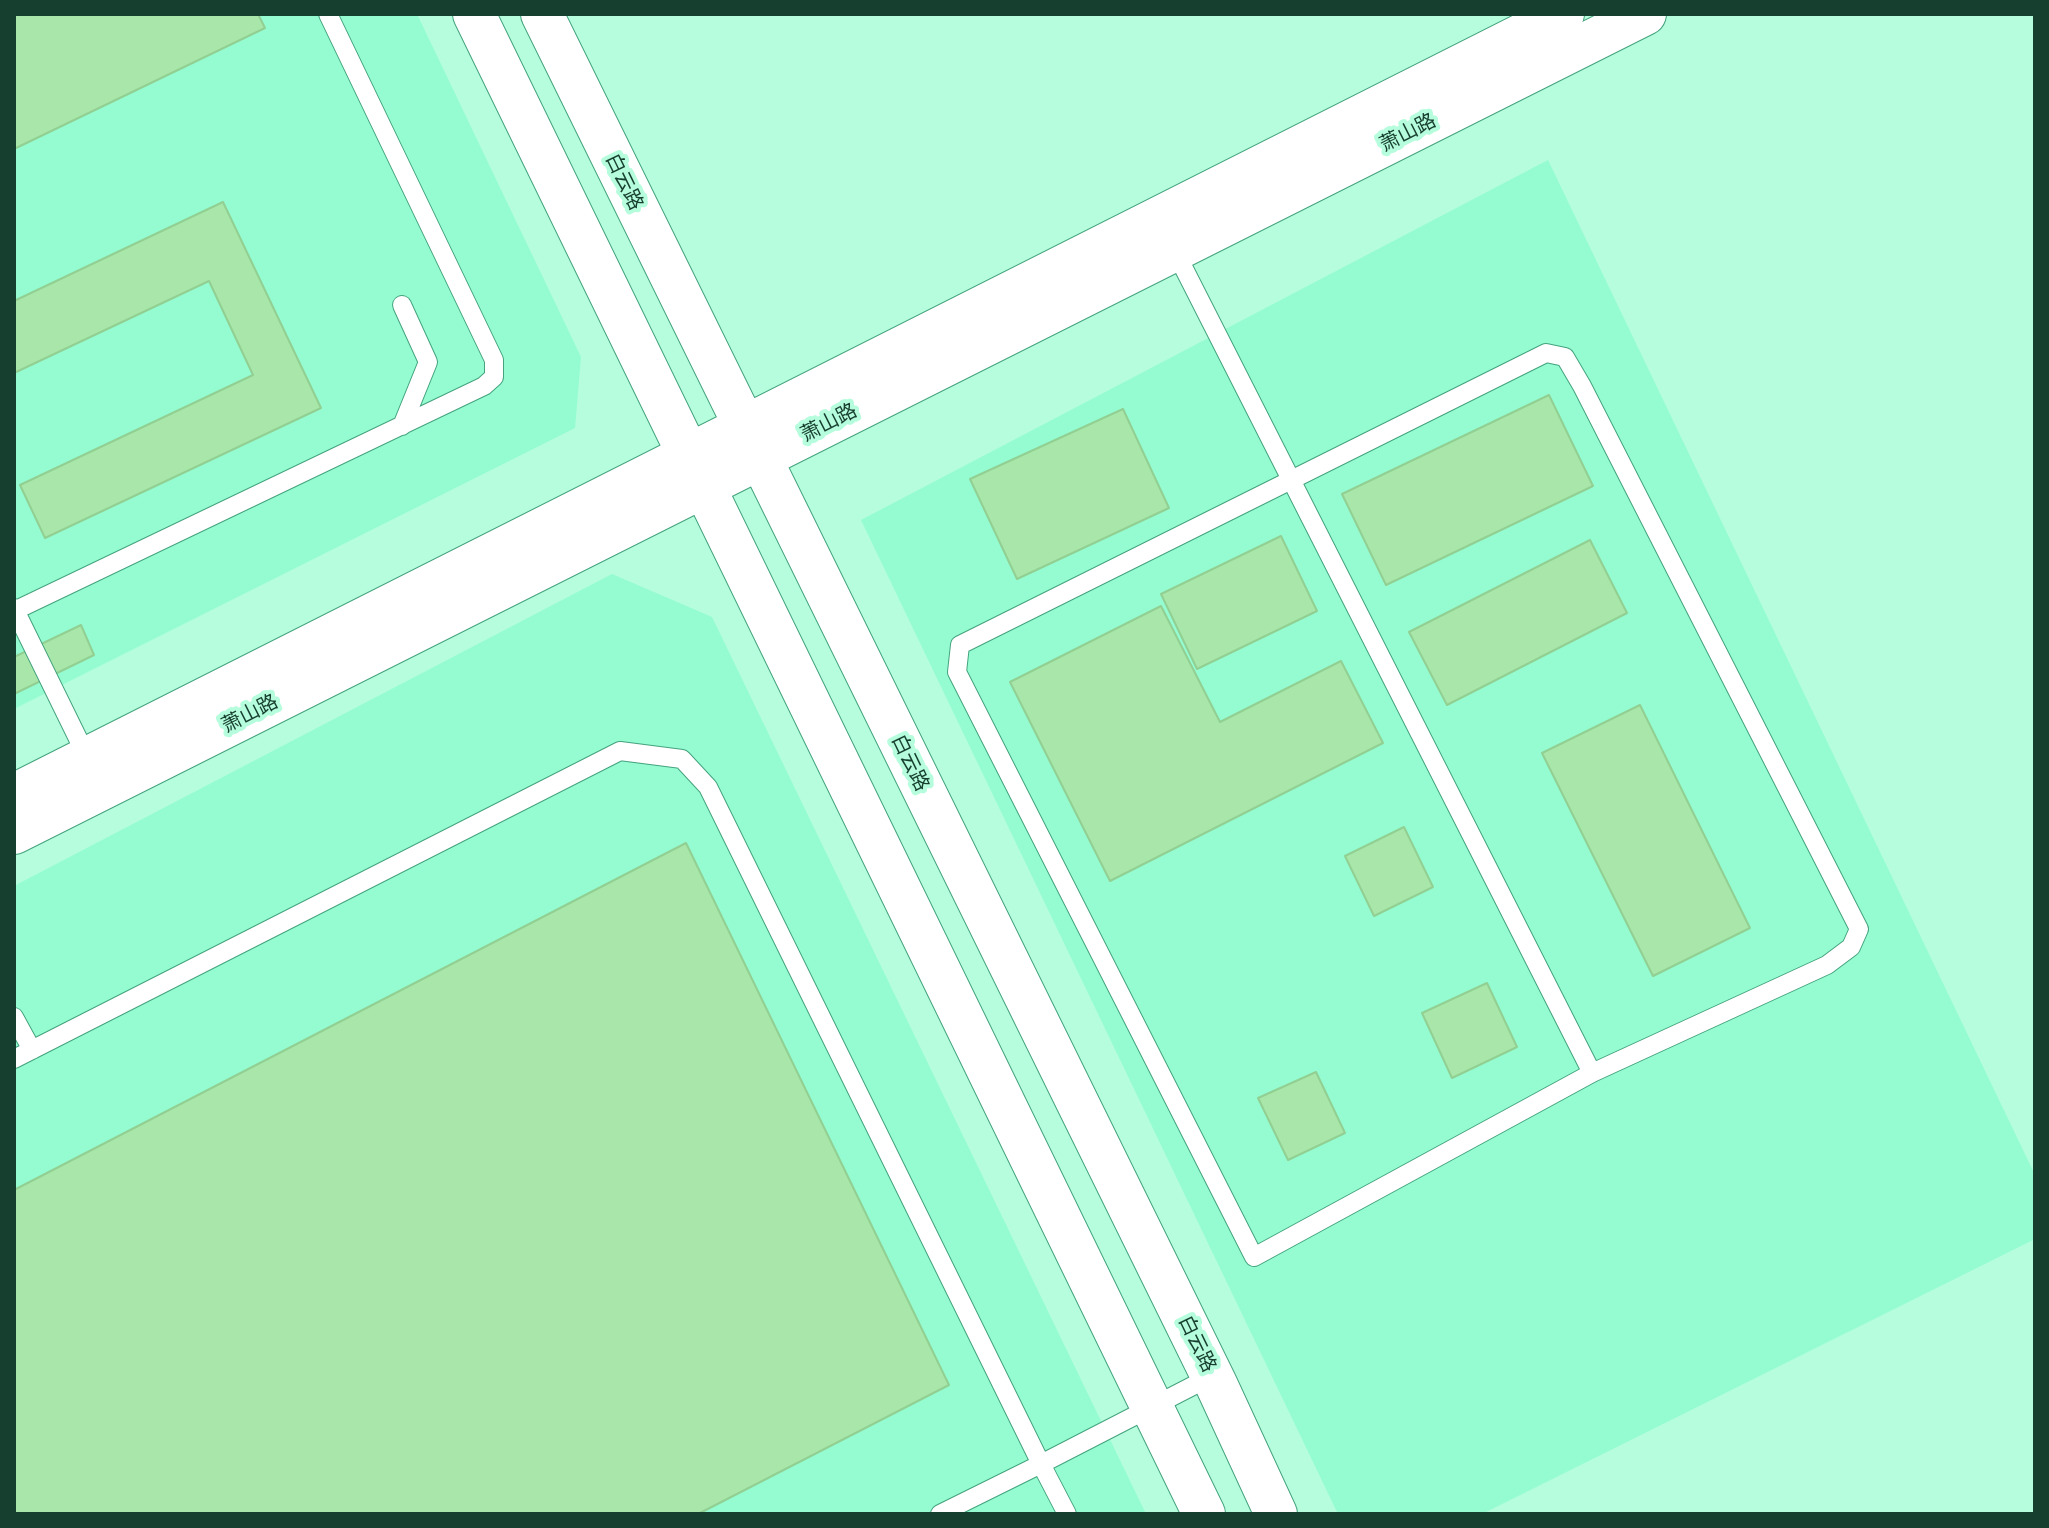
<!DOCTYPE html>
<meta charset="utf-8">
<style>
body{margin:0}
#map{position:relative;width:2049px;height:1528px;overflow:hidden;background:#b5fddc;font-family:"Work Sans",sans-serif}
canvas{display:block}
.frame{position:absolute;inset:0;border:16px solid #173f2f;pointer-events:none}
</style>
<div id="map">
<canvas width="2049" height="1528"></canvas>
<div class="frame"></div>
</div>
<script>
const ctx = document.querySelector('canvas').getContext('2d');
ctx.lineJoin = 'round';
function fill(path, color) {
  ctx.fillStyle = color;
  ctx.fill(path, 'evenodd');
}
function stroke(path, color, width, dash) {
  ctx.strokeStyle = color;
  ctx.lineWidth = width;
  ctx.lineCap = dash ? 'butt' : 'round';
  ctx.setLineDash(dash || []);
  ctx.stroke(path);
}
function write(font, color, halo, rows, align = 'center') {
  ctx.font = font + ' "Work Sans","Noto Sans SC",sans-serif';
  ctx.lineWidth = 8;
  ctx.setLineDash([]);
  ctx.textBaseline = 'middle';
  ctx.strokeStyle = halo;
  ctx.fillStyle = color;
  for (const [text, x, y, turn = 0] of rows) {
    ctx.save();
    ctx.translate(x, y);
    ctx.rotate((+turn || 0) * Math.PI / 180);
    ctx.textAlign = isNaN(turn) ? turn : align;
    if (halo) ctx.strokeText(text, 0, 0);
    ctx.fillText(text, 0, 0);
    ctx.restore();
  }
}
fill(new Path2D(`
 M14 14H417L581 357 575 428 14 709Z
 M1548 160 2035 1175V1239L1482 1514H1338L861 520Z
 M612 574 712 617 1146 1514H14V886Z`), '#94fcd0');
const building = new Path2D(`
 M14 14H258L265 28 14 149Z
 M223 202 321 408 45 538 20 485 253 375 209 281 14 373V301Z
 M1549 395 1593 486 1386 585 1342 494Z
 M1123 409 1169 508 1017 579 970 479Z
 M1281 536 1317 611 1197 669 1161 594Z
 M1590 540 1627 613 1447 705 1409 632Z
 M1161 606 1220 722 1341 661 1383 743 1110 881 1010 682Z
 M81 625 94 655 14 694V657Z
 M1640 705 1750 928 1653 976 1542 753Z
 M1404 827 1433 887 1374 916 1345 856Z
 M686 843 949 1385 698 1514H14V1190Z
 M1487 983 1517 1047 1452 1078 1422 1013Z
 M1316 1072 1345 1133 1288 1160 1258 1098Z`);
fill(building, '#a8e7a9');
stroke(building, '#91cf92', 2);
const service = new Path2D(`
 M1174 249 1592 1073
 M1546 353 1565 357 1582 386 1859 929 1851 947 1827 965 1592 1073 1254 1257 957 672 960 645Z
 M402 426 428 362 402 305
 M14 608 88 759
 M14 611 484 386 494 377V360L328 14
 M14 1017 32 1050
 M14 1059 620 751 682 759 708 787 1041 1464 940 1514
 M1067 1514 1041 1464 1212 1376`);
const tertiary = new Path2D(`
 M474 14 1204 1514
 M542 14 1216 1384 1276 1514
 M14 795 1563 14
 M14 833 1645 14`);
stroke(service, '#44a37e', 20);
stroke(tertiary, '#44a37e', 44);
stroke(service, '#fff', 18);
stroke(tertiary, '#fff', 42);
write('20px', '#173f2f', '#b5fddc', [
 ["萧山路",1408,133,-27],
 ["白云路",624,182,64],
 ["萧山路",829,423,-27],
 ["萧山路",250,714,-27],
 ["白云路",910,763,64],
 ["白云路",1197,1344,64]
]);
</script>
